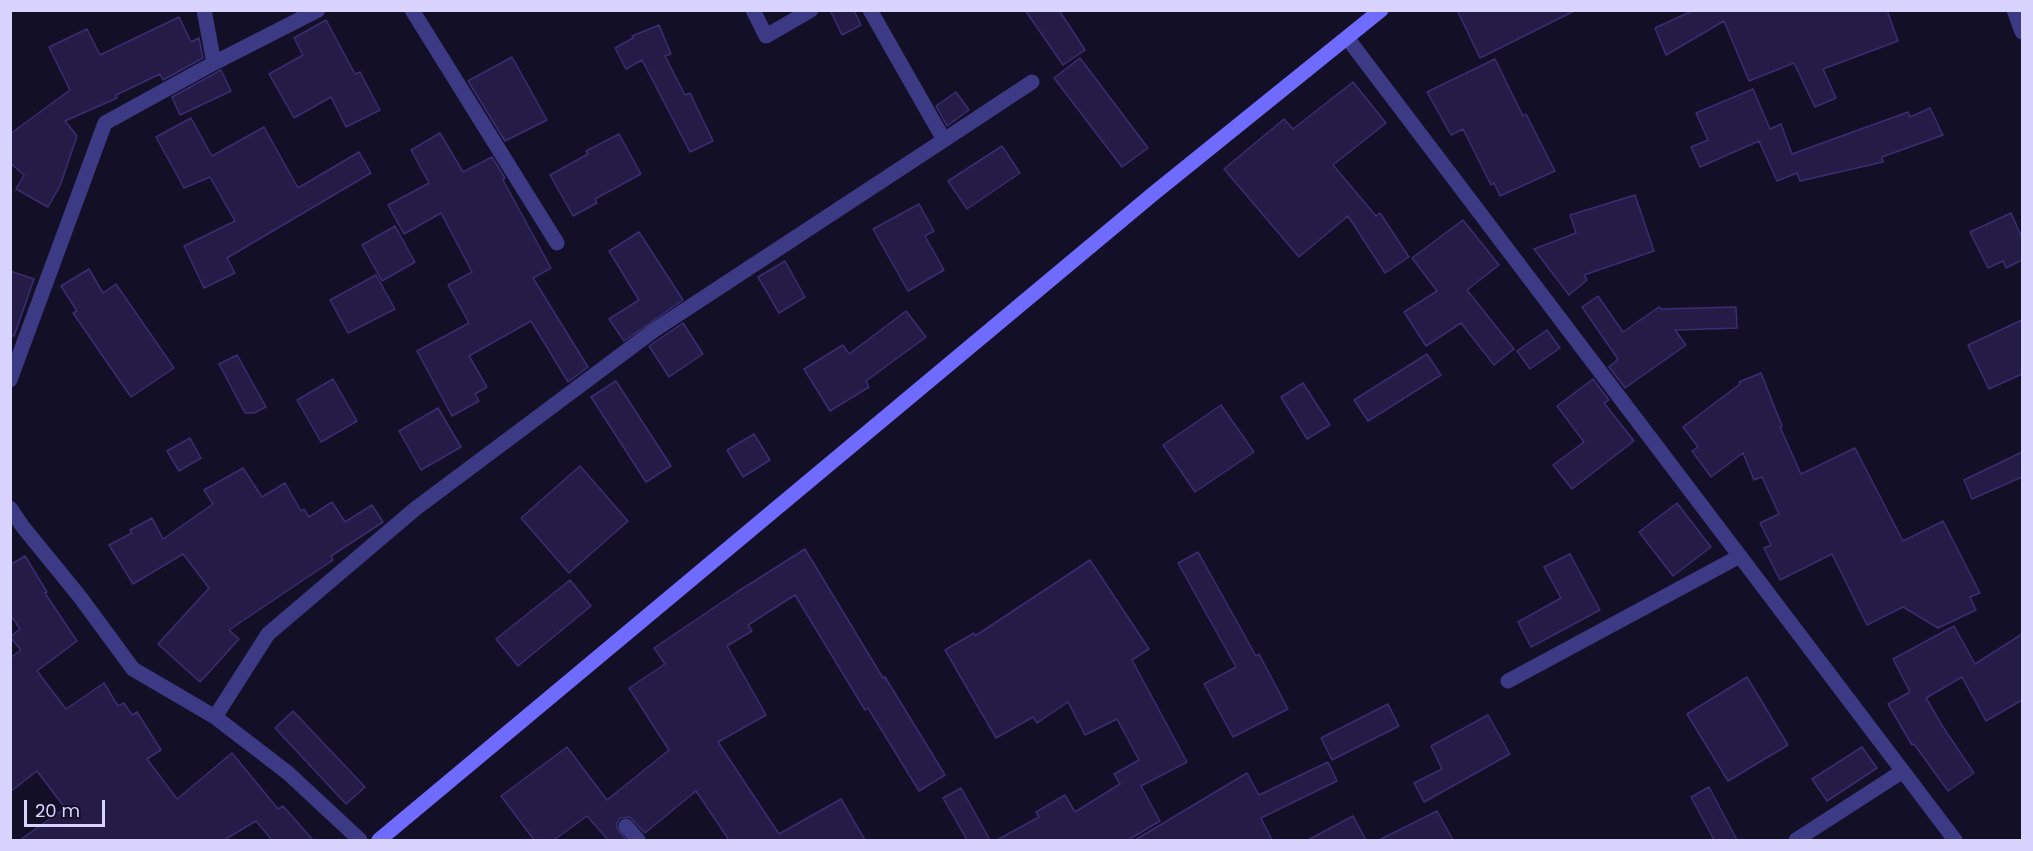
<!DOCTYPE html>
<style>
body{margin:0}
#map{position:relative;width:2033px;height:851px;overflow:hidden;background:#130f26;font-family:Poppins,sans-serif}
canvas{display:block}
.frame{position:absolute;inset:0;border:12px solid #d9d4ff;pointer-events:none}
.scale{position:absolute;left:24px;top:800px;width:81px;height:27px;box-sizing:border-box;border:3px solid #d9d4ff;border-top:0;padding-left:8px;font-size:18px;line-height:21px;white-space:nowrap;color:#d9d4ff;-webkit-text-stroke:4px #130f26;paint-order:stroke}
</style>
<div id="map">
<canvas width="2033" height="851"></canvas>
<div class="frame"></div>
<div class="scale">20 m</div>
</div>
<script>
const ctx = document.querySelector('canvas').getContext('2d');
ctx.lineJoin = 'round';
function fill(path, color) {
  ctx.fillStyle = color;
  ctx.fill(path, 'evenodd');
}
function stroke(path, color, width, dash) {
  ctx.strokeStyle = color;
  ctx.lineWidth = width;
  ctx.lineCap = dash ? 'butt' : 'round';
  ctx.setLineDash(dash || []);
  ctx.stroke(path);
}
const building = new Path2D(`
 M830 10H854L861 25 842 35Z
 M1025 10H1059L1085 50 1063 65Z
 M1457 10H1576L1480 58Z
 M1694 10H1887L1898 41 1823 69 1836 98 1815 107 1794 63 1749 81 1724 21 1666 55 1655 28Z
 M179 17 191 42 199 38 203 58 163 80 160 74 116 95 117 98 65 121 77 136 60 186 48 207 16 189 24 175 10 163V134L70 90 49 47 87 29 100 55Z
 M326 20 355 74 360 72 380 110 346 127 331 97 294 118 269 74 303 55 294 38Z
 M659 25 671 54 665 56 685 95 690 93 713 141 690 152 642 60 626 69 615 48 633 38 632 36Z
 M512 57 547 120 505 141 468 81Z
 M1080 58 1148 148 1122 167 1054 78Z
 M1495 59 1523 116 1526 114 1555 171 1500 196 1494 183 1491 185 1463 129 1451 135 1427 92Z
 M221 70 231 91 180 115 172 97Z
 M1353 82 1386 123 1333 165 1376 216 1380 213 1409 257 1385 273 1348 216 1299 257 1224 169 1284 119 1293 129Z
 M1753 89 1770 129 1781 124 1792 154 1908 112 1910 117 1930 108 1943 135 1882 157 1883 162 1800 181 1797 173 1777 181 1759 141 1700 167 1691 147 1708 140 1696 113Z
 M956 92 969 110 947 126 936 106Z
 M191 118 212 156 264 127 298 188 359 152 371 173 227 258 235 273 204 288 184 246 235 221 210 177 184 188 156 137Z
 M440 133 463 172 492 157 505 178 503 180 551 268 533 278 588 367 568 382 531 321 469 356 487 387 475 394 479 401 452 416 417 351 469 323 448 285 472 272 441 213 404 234 388 205 429 183 411 150Z
 M619 134 641 174 595 199 597 203 573 216 550 175 588 154 586 151Z
 M1002 146 1020 173 967 209 948 181Z
 M1635 195 1654 251 1584 275 1587 280 1569 295 1534 249 1576 233 1570 215Z
 M919 204 934 231 925 236 944 270 908 291 873 229Z
 M2011 213 2022 238V260L2006 268 2003 261 1988 268 1970 232Z
 M1463 220 1499 265 1467 290 1514 349 1494 365 1461 323 1426 346 1404 312 1437 291 1412 258Z
 M395 226 415 262 382 281 362 245Z
 M639 232 683 300 624 341 609 319 639 300 609 251Z
 M785 261 805 297 779 313 758 277Z
 M89 269 103 293 116 284 174 368 131 397 73 313 77 311 61 286Z
 M10 271 34 279 14 336H10Z
 M376 275 395 309 348 333 330 300Z
 M1598 296 1623 332 1659 307 1661 309 1736 307 1737 328 1675 330 1686 345 1625 388 1609 367 1618 359 1582 307Z
 M906 311 926 337 866 381 869 387 830 411 804 369 843 345 849 354Z
 M2022 320V374L1989 389 1968 345Z
 M683 323 703 354 669 377 649 346Z
 M1547 330 1560 348 1530 369 1517 351Z
 M1427 354 1441 375 1368 421 1354 400Z
 M237 355 266 407 254 413H245L219 364Z
 M1761 373 1782 426 1780 427 1801 474 1855 448 1903 541 1943 521 1980 593 1970 597 1976 610 1938 628 1903 607 1867 625 1832 554 1780 580 1764 548 1771 545 1760 523 1779 514 1762 477 1754 480 1743 453 1711 477 1692 451 1698 447 1683 427 1740 384 1739 382Z
 M333 379 357 421 321 442 297 400Z
 M1593 379 1609 400 1604 403 1634 441 1572 489 1553 465 1584 442 1557 406Z
 M616 381 671 466 646 482 591 397Z
 M1303 383 1330 425 1307 439 1281 397Z
 M1221 405 1254 452 1195 492 1163 445Z
 M438 408 461 447 421 470 399 431Z
 M754 434 770 460 743 477 727 450Z
 M190 438 201 458 179 471 167 451Z
 M2022 452V477L1972 499 1964 480Z
 M580 466 628 521 569 573 521 518Z
 M243 468 262 497 285 483 301 511 304 509 309 517 332 502 345 522 372 505 383 522 331 556 333 560 229 630 239 639 200 682 158 644 209 588 183 554 133 584 109 545 132 533 130 530 152 518 163 539 213 504 204 490Z
 M1677 503 1711 547 1673 576 1639 532Z
 M805 549 883 678 885 677 945 775 919 791 868 708 865 710 795 595 748 625 752 631 727 646 766 715 718 742 779 834 841 799 865 840H729L696 791 645 833 630 817 620 818 617 823V828L626 840H608L587 816 554 840H534L501 796 567 747 607 800 669 750 629 688 665 664 654 648 737 592Z
 M1198 552 1256 656 1259 654 1288 709 1233 737 1204 684 1236 667 1178 563Z
 M1570 554 1600 610 1531 647 1518 622 1561 598 1544 567Z
 M25 556 47 592 45 593 77 641 37 671 66 709 104 683 118 706 124 703 132 715 137 712 161 750 147 759 177 799 232 753 278 809 283 806 313 840H272L256 821 224 840H20L65 808 37 771 10 792V658L21 650 10 637 20 629 10 614V565Z
 M1090 560 1149 649 1132 660 1187 762 1141 786 1160 821 1128 840H997L1039 817 1036 812 1065 795 1075 812 1120 784 1114 774 1139 760 1117 719 1085 735 1068 702 1037 723 1033 717 996 738 945 650 974 633 975 636Z
 M570 580 591 606 518 666 496 639Z
 M1954 626 1975 664 2022 634V700L1986 721 1962 677 1926 698 1943 727 1974 773 1948 791 1914 744 1912 745 1888 704 1910 692 1893 659Z
 M1747 677 1788 745 1728 781 1687 714Z
 M1388 704 1399 726 1332 760 1321 738Z
 M293 711 365 787 346 804 275 728Z
 M1488 715 1510 754 1424 802 1414 783 1442 769 1431 746Z
 M1862 747 1877 768 1827 801 1812 779Z
 M1328 762 1337 781 1261 818 1272 840H1135L1247 773 1259 795Z
 M1709 787 1737 840H1714L1691 797Z
 M961 788 990 840H967L943 798Z
 M1437 811 1453 840H1379Z
 M1353 816 1366 840H1308Z`);
fill(building, '#241b47');
stroke(building, '#3b2d73', 1.5);
stroke(new Path2D(`
 M412 10 557 243
 M753 10 766 36 811 10
 M2014 10 2022 32
 M1348 39 1955 840
 M214 63 318 10
 M944 140 1032 82
 M10 380 105 123 214 63 204 10
 M10 508 23 527 80 597 133 669 215 717 288 773 360 840
 M1508 681 1740 556
 M215 717 268 634 415 509 653 331 944 140 870 10
 M626 826 638 840
 M1796 840 1903 771`), '#3d3a85', 15);
stroke(new Path2D(`
 M379 840 1153 194 1381 10`), '#6f6bff', 15);
</script>
